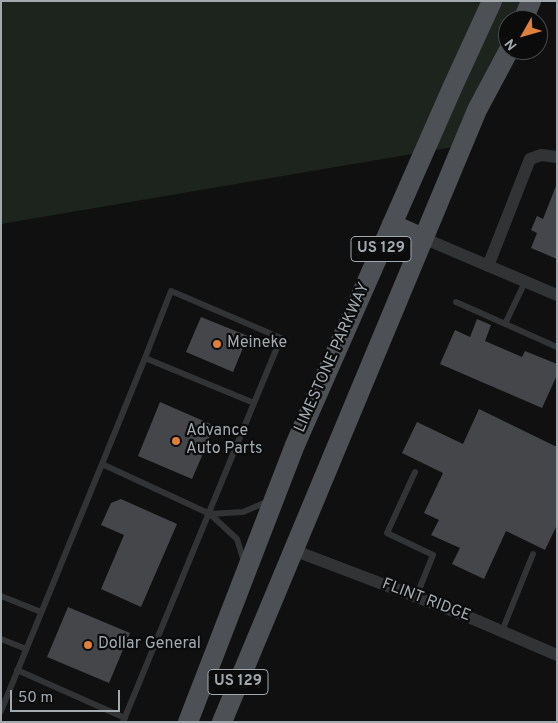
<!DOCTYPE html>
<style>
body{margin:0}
#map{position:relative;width:558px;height:723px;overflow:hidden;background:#101011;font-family:Overpass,sans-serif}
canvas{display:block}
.frame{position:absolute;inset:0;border:2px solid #a2aab0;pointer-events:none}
.north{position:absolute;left:498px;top:10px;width:50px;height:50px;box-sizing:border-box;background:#0b0b0c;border:1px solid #474b4e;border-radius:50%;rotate:232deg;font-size:14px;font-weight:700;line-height:20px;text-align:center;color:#a2aab0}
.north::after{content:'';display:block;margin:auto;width:18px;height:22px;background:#de7f3b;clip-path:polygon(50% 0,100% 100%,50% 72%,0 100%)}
.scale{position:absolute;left:10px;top:690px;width:110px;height:22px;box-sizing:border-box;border:2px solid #a2aab0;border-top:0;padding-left:6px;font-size:15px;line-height:18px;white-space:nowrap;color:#a2aab0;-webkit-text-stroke:4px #0b0b0c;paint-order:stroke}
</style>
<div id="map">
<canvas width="558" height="723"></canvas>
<div class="frame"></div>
<div class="north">N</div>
<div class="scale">50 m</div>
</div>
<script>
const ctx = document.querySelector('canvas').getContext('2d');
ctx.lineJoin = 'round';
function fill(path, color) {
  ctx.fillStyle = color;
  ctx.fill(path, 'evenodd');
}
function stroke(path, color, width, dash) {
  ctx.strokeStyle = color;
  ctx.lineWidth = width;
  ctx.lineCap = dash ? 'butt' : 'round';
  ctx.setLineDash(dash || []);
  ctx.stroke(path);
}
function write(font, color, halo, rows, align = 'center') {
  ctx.font = font + ' Overpass,sans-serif';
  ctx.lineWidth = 4.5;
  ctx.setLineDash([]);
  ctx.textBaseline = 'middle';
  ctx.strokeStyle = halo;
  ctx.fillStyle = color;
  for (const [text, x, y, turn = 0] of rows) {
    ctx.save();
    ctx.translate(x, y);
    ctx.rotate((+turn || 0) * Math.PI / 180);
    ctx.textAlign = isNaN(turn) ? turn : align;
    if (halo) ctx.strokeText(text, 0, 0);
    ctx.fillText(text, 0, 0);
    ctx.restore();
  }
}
fill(new Path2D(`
 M1 1H520L512 20H508V30L459 146 1 224Z`), '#1d231d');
fill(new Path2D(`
 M556 186H557V259L531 248 537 233 531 230 537 216 543 219Z
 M201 317 248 336 233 372 186 352Z
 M477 319 491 325 485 341 522 357 525 351 557 364V375L542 408 440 364 455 330 470 337Z
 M160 402 215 426 192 479 138 456Z
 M479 409 557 447V525L545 550 506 531 484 579 452 564 460 548 431 535 439 520 424 513 443 473 402 453 417 422 463 444Z
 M121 499 177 524 141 607 101 589 124 535 101 525 111 503Z
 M68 607 130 633 109 683 47 657Z`), '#444649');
stroke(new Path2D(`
 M456 302 557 347
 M505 324 525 282
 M145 358 171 291 281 338 254 403
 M102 464 145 358 254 403 123 722
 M415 472 387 533 433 555 416 597
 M210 514 243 512 269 501
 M1 596 41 612
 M502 631 533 554
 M1 639 26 649
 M17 670 125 718
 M1 711 102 464 210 514 237 539 244 562`), '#313335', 6);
stroke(new Path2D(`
 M423 238 557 295
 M488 266 530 159 541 155 557 157
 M293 550 464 615 557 655`), '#313335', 12);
stroke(new Path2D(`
 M523 20 531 1
 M392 224 423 238
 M188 722 295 445 453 86 492 1
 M222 722 477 110 509 50`), '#4d5054', 20);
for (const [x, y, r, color] of [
 [217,344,5,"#de7f3b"],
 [176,441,5,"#de7f3b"],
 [88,645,5,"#de7f3b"]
]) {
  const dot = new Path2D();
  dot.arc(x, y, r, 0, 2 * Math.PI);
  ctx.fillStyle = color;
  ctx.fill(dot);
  stroke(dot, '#0b0b0c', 2);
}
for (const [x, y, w] of [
 [381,249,60],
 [238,682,60]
]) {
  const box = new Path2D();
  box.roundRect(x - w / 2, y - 12.5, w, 25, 4);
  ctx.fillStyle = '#0b0b0c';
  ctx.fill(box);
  stroke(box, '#a2aab0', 1);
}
write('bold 15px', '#a2aab0', null, [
 ["US 129",381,249],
 ["US 129",238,682]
]);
write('16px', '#a2aab0', '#0b0b0c', [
 ["Meineke",227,344],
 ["Advance",186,432],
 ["Auto Parts",186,450],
 ["Dollar General",98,645]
], 'left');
write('16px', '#a2aab0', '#0b0b0c', [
 ["LIMESTONE PARKWAY",333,358,-66],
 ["FLINT RIDGE",426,601,21]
]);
</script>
